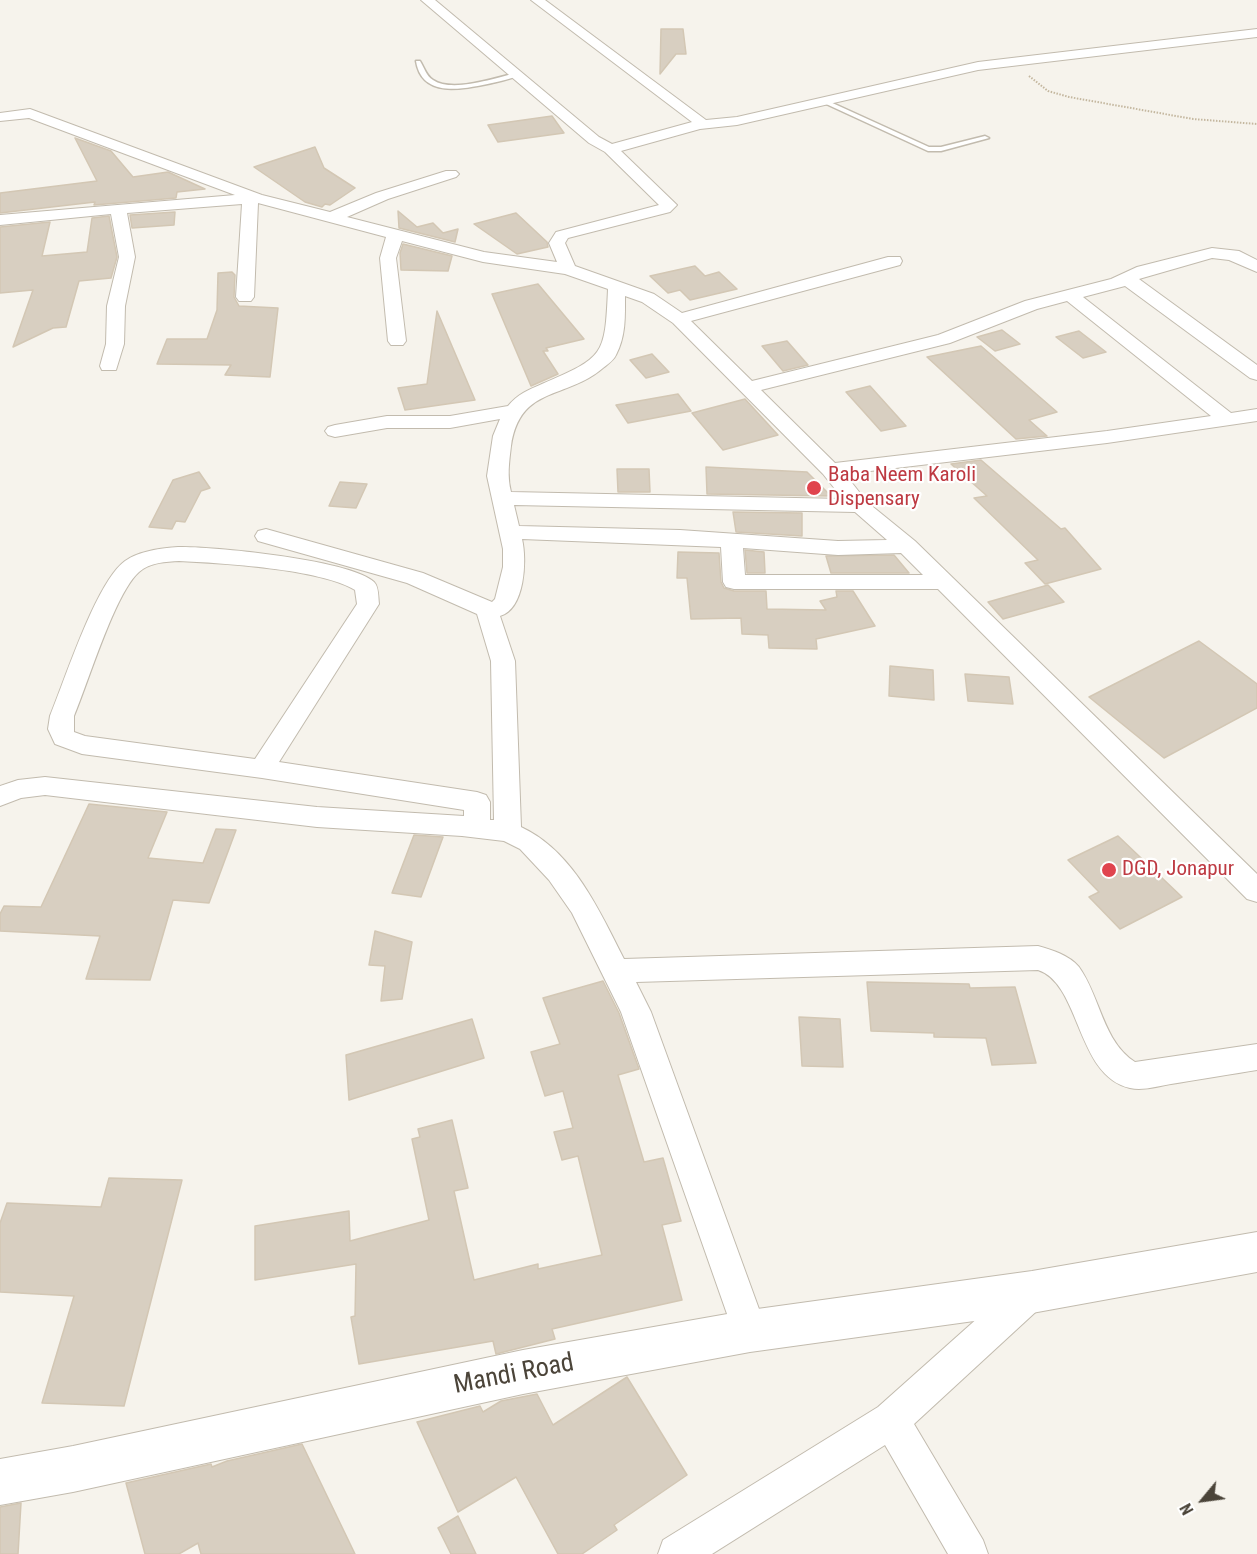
<!DOCTYPE html>
<style>
body{margin:0}
#map{position:relative;width:1257px;height:1554px;overflow:hidden;background:#f6f3ec;font-family:"Roboto Condensed",sans-serif}
canvas{display:block}
.north{position:absolute;left:1173px;top:1470px;width:60px;height:60px;-webkit-text-stroke:4px #fff;paint-order:stroke;rotate:241deg;font-size:16px;font-weight:700;line-height:24px;text-align:center;color:#4b4439}
.north::after{content:'';display:block;margin:auto;width:21px;height:27px;background:#4b4439;clip-path:polygon(50% 0,100% 100%,50% 72%,0 100%)}
</style>
<div id="map">
<canvas width="1257" height="1554"></canvas>
<div class="north">N</div>
</div>
<script>
const ctx = document.querySelector('canvas').getContext('2d');
ctx.lineJoin = 'round';
function fill(path, color) {
  ctx.fillStyle = color;
  ctx.fill(path, 'evenodd');
}
function stroke(path, color, width, dash) {
  ctx.strokeStyle = color;
  ctx.lineWidth = width;
  ctx.lineCap = dash ? 'butt' : 'round';
  ctx.setLineDash(dash || []);
  ctx.stroke(path);
}
function write(font, color, halo, rows, align = 'center') {
  ctx.font = font + ' "Roboto Condensed",sans-serif';
  ctx.lineWidth = 4.5;
  ctx.setLineDash([]);
  ctx.textBaseline = 'middle';
  ctx.strokeStyle = halo;
  ctx.fillStyle = color;
  for (const [text, x, y, turn = 0] of rows) {
    ctx.save();
    ctx.translate(x, y);
    ctx.rotate((+turn || 0) * Math.PI / 180);
    ctx.textAlign = isNaN(turn) ? turn : align;
    if (halo) ctx.strokeText(text, 0, 0);
    ctx.fillText(text, 0, 0);
    ctx.restore();
  }
}
const building = new Path2D(`
 M661 29H683L686 54H676L660 74Z
 M552 116 564 133 498 142 488 125Z
 M75 138 111 151 133 177 168 172 205 189 177 192 176 198 94 205 95 202 0 213V193L97 181Z
 M315 147 324 168 355 188 330 205 325 204 322 207 305 202 254 167Z
 M398 211 417 227 433 223 443 233 458 229 455 242 399 228Z
 M175 212 174 225 132 228 130 215Z
 M516 213 547 242 548 247 517 254 474 224Z
 M109 216 117 257 111 278 79 281 66 327 53 328 13 347 33 290 0 293V227L50 222 42 256 87 252 92 218Z
 M403 244 452 256 448 271 401 270 400 253Z
 M695 266 705 276 719 272 737 289 690 300 680 290 668 293 650 276Z
 M232 272 235 275 234 297 239 306 278 308 270 377 225 375 231 365 157 364 167 339H207L217 310 218 273Z
 M538 284 584 339 546 348 548 351H543L558 374 531 386 492 294Z
 M437 311 475 400 405 410 398 388 427 384Z
 M1002 330 1020 344 995 351 977 337Z
 M1079 331 1106 352 1083 358 1056 337Z
 M787 341 808 365 783 371 762 346Z
 M981 346 1057 412 1029 420 1047 436 1016 439 927 357Z
 M652 354 669 372 646 378 630 360Z
 M870 386 906 426 881 431 846 392Z
 M678 394 691 411 628 423 616 405Z
 M745 399 778 435 723 450 692 413Z
 M981 460 1061 529 1065 528 1101 569 1045 584 1025 563 1038 560 974 498 987 496 951 464Z
 M706 467 807 472 831 496 707 494Z
 M617 469H649L650 492H618Z
 M199 472 210 488 201 491 185 522 176 521 172 529 149 527 173 480Z
 M340 482 367 484 356 508 329 506Z
 M733 512 802 513V536L736 532Z
 M745 550 764 552 765 573H747Z
 M678 552 719 553 721 582 724 588 734 591H766L767 609 826 610 820 601 837 597 836 591H853L875 626 816 639 817 649 769 648 768 635 742 634 741 618 691 619 687 578H677Z
 M894 555 909 573H831L826 556Z
 M1048 585 1064 602 1003 619 988 602Z
 M1199 641 1257 684V708L1164 758 1089 697Z
 M890 666 933 670 934 700 889 696Z
 M965 674 1009 677 1013 704 968 701Z
 M89 804 167 812 148 858 203 863 216 829 236 830 209 903 173 900 150 980 86 979 100 936 0 931V914L4 906 41 907Z
 M414 835 443 837 421 897 392 893Z
 M1118 836 1182 897 1120 929 1089 897 1099 892 1068 860Z
 M375 931 412 942 402 999 381 1001 385 966 369 965Z
 M603 981 619 1013 639 1069 618 1075 644 1162 663 1158 681 1221 662 1225 682 1300 552 1329 555 1339 496 1354 493 1341 359 1364 351 1317 355 1316 356 1264 255 1280V1226L349 1211 350 1241 429 1220 412 1139 420 1137 418 1129 452 1120 468 1188 454 1191 474 1280 538 1264V1269L602 1255 578 1156 562 1160 554 1132 573 1128 563 1091 545 1096 531 1052 560 1044 543 998Z
 M867 982 969 984 970 988 1015 987 1036 1063 992 1065 986 1038 934 1037V1033L871 1031Z
 M799 1017 840 1019 843 1067 802 1066Z
 M472 1019 484 1058 349 1100 346 1055Z
 M109 1178 182 1180 124 1406 42 1403 74 1296 0 1292V1223L7 1203 101 1207Z
 M627 1377 687 1475 614 1525 617 1530 582 1554H558L516 1477 458 1512 417 1422 480 1406 483 1412 501 1401 537 1394 553 1425Z
 M302 1444 355 1554H201L198 1543 179 1554H145L126 1483 211 1464 212 1467 227 1461Z
 M21 1503 18 1554H0V1507Z
 M458 1516 476 1554H451L438 1528Z`);
fill(building, '#d8cfc1');
stroke(building, '#d3c7b4', 1.5);
const service = new Path2D(`
 M416 61H420C424 67 426 76 433 80 452 93 495 78 516 73L519 75C511 79 501 81 492 83 464 89 422 99 416 61Z
 M824 101H828L929 147H941L985 136 989 138 941 151H928L824 103Z`);
const minor = new Path2D(`
 M421 0H435L599 137 612 144 692 122 531 0H545L706 120 737 117 978 62 1257 29V37L978 70 737 125 700 129 621 151 677 205 670 212 568 238 565 243 575 266 654 294 682 313 888 257H900L902 261 900 265 691 321 752 381 938 335 1025 301 1111 279 1137 267 1212 248 1239 251 1257 260V272L1229 260 1212 258 1139 279 1257 365V380L1250 378 1125 286 1083 297 1231 413 1257 409V421L1107 443 845 474 867 502 915 541 1257 874V902L1247 899 938 589H734L726 587 723 582 721 547 522 539C527 560 525 609 500 616L515 661 521 827C573 851 599 910 624 959L1038 946C1052 950 1069 955 1079 967 1100 996 1103 1042 1135 1062L1257 1044V1070C1228 1075 1200 1079 1171 1084 1158 1086 1143 1091 1130 1088 1076 1076 1081 984 1038 970L636 982 651 1012 767 1331 762 1343 750 1348 738 1343 733 1331 621 1012 572 913 549 880 520 849 504 841 462 836 317 827 45 795 21 798 0 806V786L18 780 45 777 317 807 464 816V810L262 778 82 754 55 744 48 729 50 716C65 680 96 582 125 561 139 551 161 548 178 547 212 546 352 560 374 582 379 587 378 597 379 604L279 762 477 792 486 795 490 802V820H494L491 661 477 614 407 583 258 541 255 536 258 531 266 529 423 573 492 602 495 599 503 567V549L487 476 493 436 500 419 450 428H387L335 437 328 435 325 431 328 427 335 425 387 416H450L508 406C518 394 528 390 542 384 604 357 605 357 608 289L565 274 483 262 402 241 396 258 406 341 403 345H391L388 341 380 258 386 237 258 203 254 297 251 301H239L236 297 242 204 127 213 135 257 125 306 124 344 116 370H102L100 366 106 344 107 306 119 257 111 214 0 225V215L235 195 29 118 0 121V113L30 109 262 195 330 212 376 193 446 171H456L459 174 456 177 388 199 347 217 484 252 557 262 549 243 556 232 659 205 605 152 589 143ZM625 296 642 302 673 323 823 474 843 499 511 492C507 476 509 463 511 446 520 385 566 400 603 368 608 364 614 360 616 355 626 336 625 316 625 296ZM1067 301 1211 416 1107 431 835 463 761 390 950 343 1037 309ZM514 505 855 512 887 540 838 541 680 530 519 526ZM743 548 838 555 901 553 923 575H745ZM179 561C221 563 321 569 355 590L357 604 255 759 85 736 74 732V716C88 683 115 593 139 572 150 562 166 562 179 561Z
 M1029 1278 1041 1283 1046 1295 1041 1307 914 1424 983 1540 988 1554H948L885 1445 712 1554H658L663 1540 878 1407 1017 1283Z`);
const tertiary = new Path2D(`
 M1257 1232V1272L1032 1313 750 1352 523 1394 73 1492 0 1505V1459L73 1446 523 1350 750 1310 1032 1271Z`);
stroke(service, '#c2bbae', 3);
stroke(minor, '#c2bbae', 2);
stroke(tertiary, '#c2bbae', 2);
stroke(new Path2D(`
 M1029 76 1048 91 1069 97 1193 119 1257 124`), '#c4b79f', 2, [1.5, 1.5]);
fill(service, '#fff');
fill(minor, '#fff');
fill(tertiary, '#fff');
for (const [x, y, r, color] of [
 [814,488,8,"#e0444e"],
 [1109,870,8,"#e0444e"]
]) {
  const dot = new Path2D();
  dot.arc(x, y, r, 0, 2 * Math.PI);
  ctx.fillStyle = color;
  ctx.fill(dot);
  stroke(dot, '#fff', 2);
}
write('21px', '#be3a42', '#fff', [
 ["Baba Neem Karoli",828,476],
 ["Dispensary",828,500],
 ["DGD, Jonapur",1122,870]
], 'left');
write('26px', '#4b4439', '#fff', [
 ["Mandi Road",514,1375,-11]
]);
</script>
